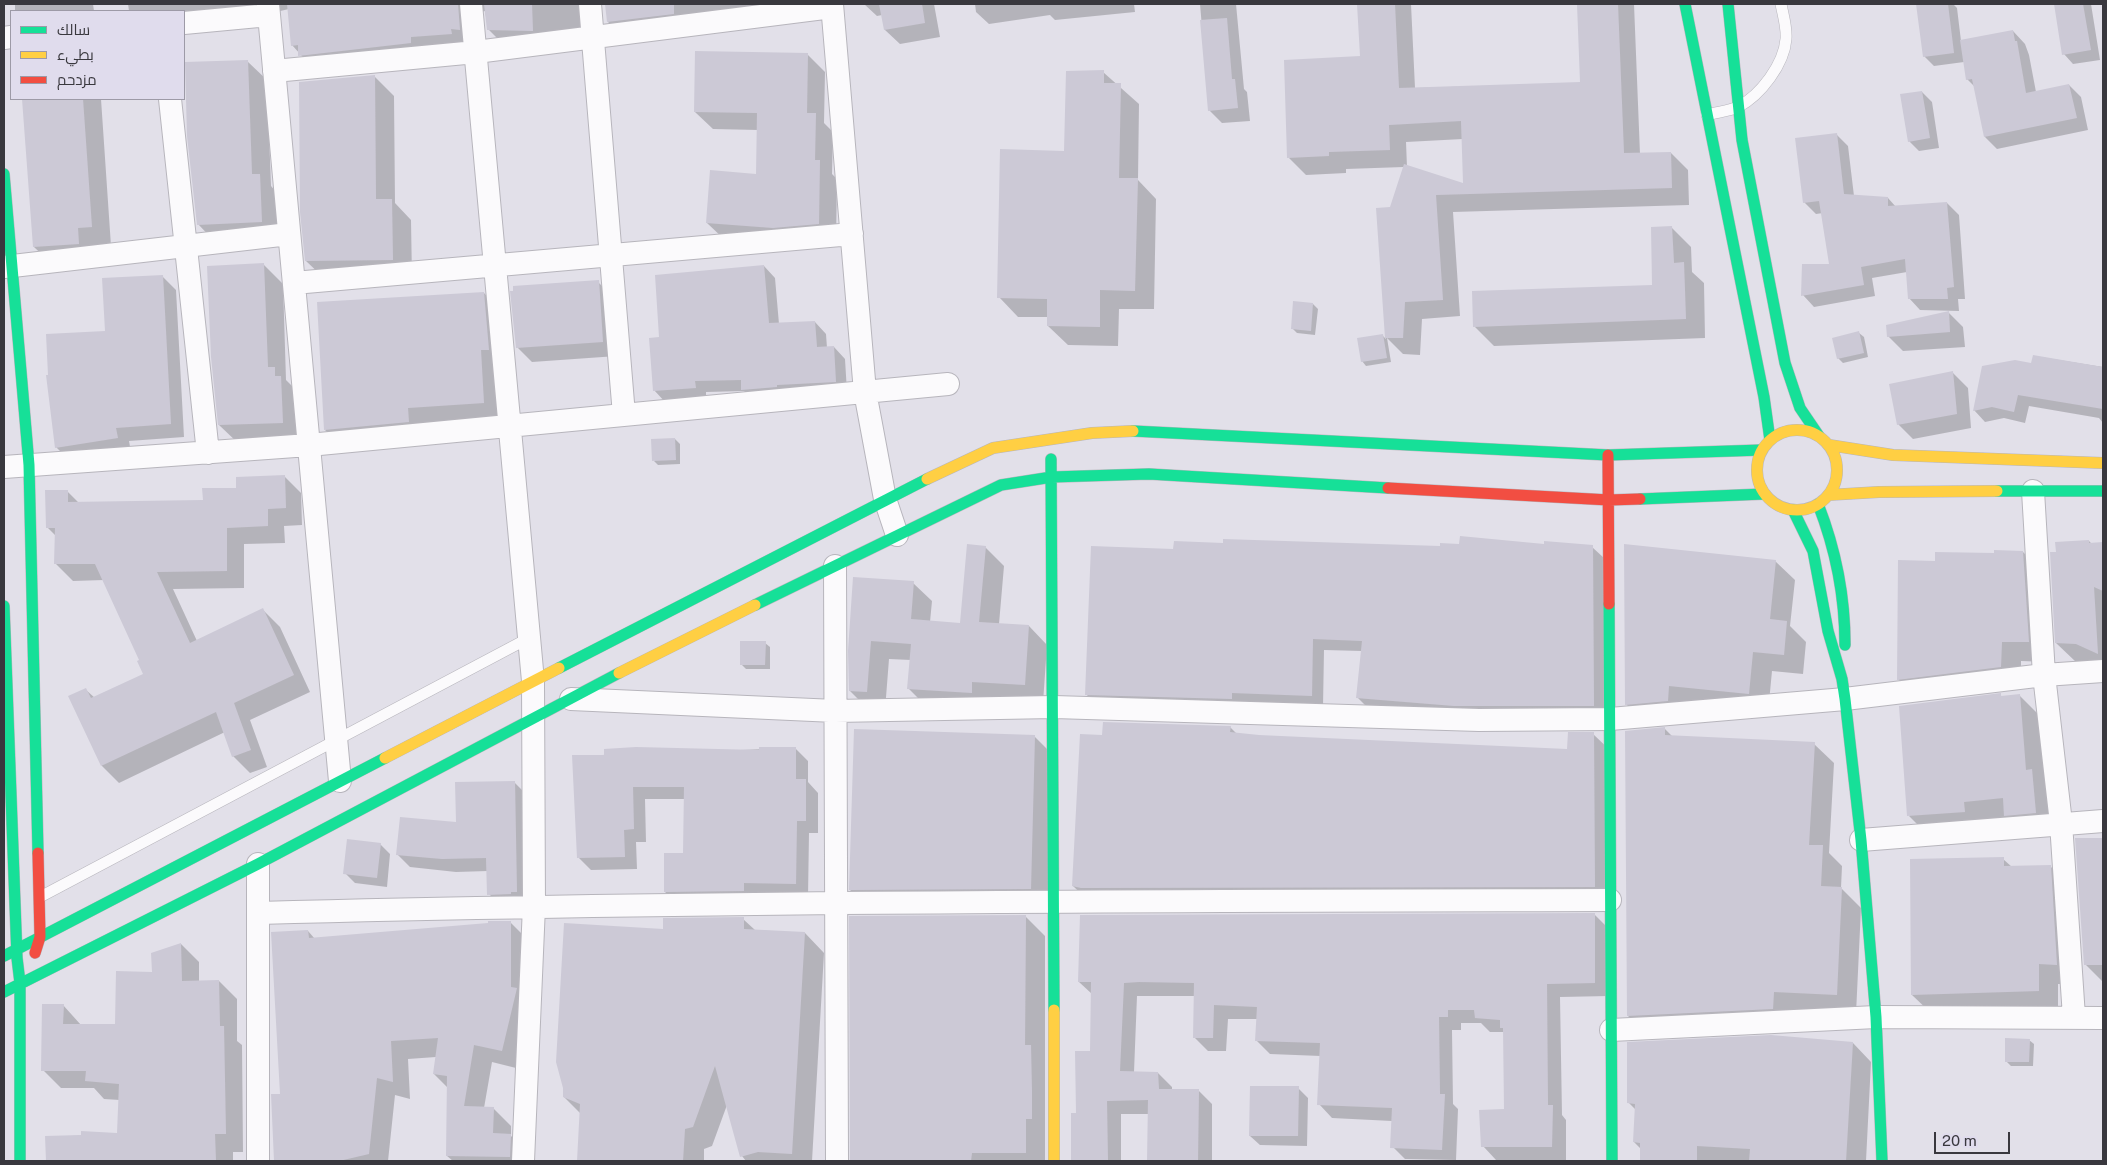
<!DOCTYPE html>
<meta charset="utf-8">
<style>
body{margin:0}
#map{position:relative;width:2107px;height:1165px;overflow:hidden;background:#e2e0e9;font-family:"Public Sans",Cairo,sans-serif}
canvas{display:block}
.frame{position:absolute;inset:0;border:5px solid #39383e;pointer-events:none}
.legend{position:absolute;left:10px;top:10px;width:175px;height:90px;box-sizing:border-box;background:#e0dced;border:1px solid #9d9aa7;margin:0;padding:6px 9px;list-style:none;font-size:15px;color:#39383e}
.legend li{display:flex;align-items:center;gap:10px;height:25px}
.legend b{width:25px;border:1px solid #9d9aa7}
.scale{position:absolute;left:1934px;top:1132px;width:76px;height:22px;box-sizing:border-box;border:2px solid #39383e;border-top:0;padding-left:6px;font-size:15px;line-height:18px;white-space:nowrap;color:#39383e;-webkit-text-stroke:4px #e0dced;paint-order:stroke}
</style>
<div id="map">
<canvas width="2107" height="1165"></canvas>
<div class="frame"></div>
<ul class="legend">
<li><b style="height:6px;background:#16e098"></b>سالك</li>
<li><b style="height:6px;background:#ffcf43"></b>بطيء</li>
<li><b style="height:6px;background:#f24e42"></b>مزدحم</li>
</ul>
<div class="scale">20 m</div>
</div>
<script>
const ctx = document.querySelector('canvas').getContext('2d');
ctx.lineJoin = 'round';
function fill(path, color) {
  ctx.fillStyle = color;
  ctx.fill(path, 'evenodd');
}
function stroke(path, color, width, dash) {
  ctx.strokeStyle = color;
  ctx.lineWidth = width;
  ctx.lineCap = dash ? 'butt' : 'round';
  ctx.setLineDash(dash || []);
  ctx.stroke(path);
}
fill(new Path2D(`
 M15 4H93L94 11H15Z
 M128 4H583L586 41 507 48 488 29 485 11 482 12 478 48 318 74 292 45 289 9 184 33V11H129Z
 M606 4H820L626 40 608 22Z
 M864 4H934L940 37 900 44 885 30 882 15 877 16Z
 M975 4H1134L1135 12 1055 20 1050 15 989 24 976 12Z
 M1200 4H1236L1244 89 1247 92 1250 121 1222 123 1209 110Z
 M1359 4H1411L1415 88 1582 83 1578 4H1634L1640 154 1671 153 1688 170 1689 205 1453 212 1460 316 1422 319 1420 355 1403 354 1387 338 1391 362 1366 366 1362 361 1382 335 1386 339 1377 209 1391 208 1404 167 1346 169V173L1306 175 1289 158 1361 57ZM1463 139 1464 185 1407 167 1406 142Z
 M1886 4H1909L1888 5Z
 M1917 4H1953L1957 8 1961 41 2013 31 2025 44 2029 55 2036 92 2069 85 2081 97 2088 130 1997 149 1985 137 1975 87 1967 79 1964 62 1934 66 1924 56Z
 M2055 4H2091L2100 60 2073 64 2064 54Z
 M807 54 825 72 824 123 833 132 832 174 837 179 836 241 725 240 707 223 757 175 758 130 713 129 695 112Z
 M247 61 267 80 271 186 279 195 281 241 217 244 198 224Z
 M1103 72 1139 104 1138 180 1156 199 1154 309H1119L1118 346 1068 345 1048 326V317H1018L999 297Z
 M374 76 394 96 395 203 411 220 412 279 326 280 306 261Z
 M1922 92 1932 102 1939 148 1919 151 1909 141Z
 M24 99H101L111 246 54 266 34 247Z
 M1837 135 1848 146 1854 196 1888 198 1896 207 1947 203 1959 215 1965 299H1958L1959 311 1920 310 1909 298 1907 272 1872 278 1875 296 1814 307 1803 295 1831 266 1823 213 1816 214 1804 202Z
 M1672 228 1691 247 1692 272 1704 283 1705 338 1494 346 1474 326 1654 286Z
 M263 264 283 284 286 380 294 388 302 442 239 444 219 425Z
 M764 266 775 278 779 324 815 322 826 334 827 348 834 347 845 359 847 392 754 401 744 391 706 392V399L665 402 654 390 661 339Z
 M162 276 176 290 184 437 129 441 131 452 70 461 56 447 106 332Z
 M598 282 613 297 617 356 532 362 517 347 514 292Z
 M484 293 503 313V422L345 449 325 430Z
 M1313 304 1318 309 1315 335 1297 333 1292 328Z
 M1948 312 1963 327 1965 347 1903 351 1888 336Z
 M1859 333 1864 337 1868 357 1843 363 1838 358Z
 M2034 356 2103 367V423L2099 418 2029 406 2025 423 2004 418 1985 422 1974 410 2032 365Z
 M1953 373 1968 388 1971 428 1913 439 1898 424Z
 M675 439 680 444V464L658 465 654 461Z
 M284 476 301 493 302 525 284 526 285 543 244 544V588L173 589 197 641 263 610 280 627 310 692 250 720 267 767 250 773 233 756 225 732 119 783 102 766 70 697 86 690 95 698 145 675 141 661 104 580 73 581 56 564V536L47 527 67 491 79 503 204 501Z
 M2089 541 2092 544 2103 543V666L2076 662 2056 643Z
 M1224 544 1441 547H1592L1604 558 1605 717 1369 709 1357 697 1362 651 1324 650 1323 707 1097 706 1086 694 1174 550Z
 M985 547 1004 566 999 624 1029 626 1047 645 1043 703 927 707 909 689 911 660 889 659 885 710 868 709 850 691V651L913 583 932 601 930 622 961 624Z
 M2023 552 2043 572 2048 662 2021 661V686L1918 698 1898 679 1936 562Z
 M1775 561 1795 580 1790 626 1806 642 1803 674 1772 671 1768 713 1646 724 1626 704Z
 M765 643 770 647V669H746L742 665Z
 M2000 695 2003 697 2020 696 2039 715 2045 783 2052 790 2055 832 1928 835 1909 816Z
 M1230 727 1237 734 1259 736 1568 750 1593 734 1613 753 1614 906 1093 905 1073 886 1103 736Z
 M1665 729 1672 736 1814 744 1834 763 1829 853 1842 866 1841 888 1861 908 1856 1014 1648 1035 1628 1016Z
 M1034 736 1054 756 1050 908 870 909 850 890Z
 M795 748 808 761V782L818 793V833H809L808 897 678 904 665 892 684 854 685 799H645L646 842H636L637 869 591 870 578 857 574 756Z
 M514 782 527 795 530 904 502 907 489 894 488 871 456 872 410 867 397 854 457 824Z
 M2076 839H2103V982L2085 964Z
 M380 844 390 854 387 887 355 883 345 873Z
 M2003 859 2012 867 2050 866 2070 886 2076 984H2058V1010L1932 1014 1912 995Z
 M1594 914 1608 928 1609 996 1560 997 1562 1115 1566 1120V1161L1496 1160 1483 1146 1505 1110 1504 1032H1490L1481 1023H1461V1030H1452L1453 1104 1458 1109 1456 1160 1405 1159 1391 1145 1392 1121 1332 1118 1319 1104 1321 1056 1270 1054 1256 1040 1257 1019H1228L1226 1051H1208L1194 1037 1195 996H1137L1134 1072 1158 1073 1172 1087V1090H1198L1212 1104V1161H1149V1114H1121V1161H1072V1114H1077L1091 1052 1092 994 1079 982Z
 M1025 916 1045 936V1161H851V918Z
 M743 919 755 930 805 933 824 953 812 1161H746L742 1156 727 1105 712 1146 704 1149V1161H578L581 1114 564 1097 664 930Z
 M510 922 528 940 520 1069 492 1062 484 1108H493L511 1126V1136L529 1153 528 1161H453L447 1156 448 1088 434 1074 436 1057 408 1059 410 1099 395 1095 388 1161H276L272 1096 281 1095 308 931 315 939Z
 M181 944 199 962V981H219L237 999V1041L242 1045 243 1152H233V1161H48L47 1137 119 1134 120 1100 104 1099 94 1088H61L43 1070 63 1005 81 1025H116L153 974Z
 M2029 1040 2034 1044 2033 1066H2011L2006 1061Z
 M1853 1043 1871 1062 1866 1161H1641V1149L1634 1142 1636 1110 1629 1103Z
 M1298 1088 1308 1098 1307 1146 1260 1145 1250 1136Z`), '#0003');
fill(new Path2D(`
 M287 4H458L460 30 451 29 452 34 411 37V43L298 56V45L291 46Z
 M484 4H532L533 31 487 30Z
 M605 4H674V14L607 22Z
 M879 4H922L925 23 884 30Z
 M1357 4H1395L1399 88 1580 82 1577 4H1618L1624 153 1671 152 1672 188 1436 195 1443 300 1405 302 1403 338H1385L1376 208 1390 207 1404 164 1463 183 1461 121 1389 125 1390 150 1329 152V156L1287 158 1284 60 1360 56Z
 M1916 4H1948L1954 53 1923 57Z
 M2054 4H2083L2091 50 2062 55Z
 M1227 18 1232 79H1235L1238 108 1208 111 1200 20Z
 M2013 30 2015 41H2017L2026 93 2069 84 2077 118 1984 137 1972 79 1966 80 1960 40Z
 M695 51 808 53 807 113H816L815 160H820L819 224 773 228 706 223 710 170 756 174 757 113 694 112Z
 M248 60 252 174H260L262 222 197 225 187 136 185 62Z
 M1104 70V83H1121L1119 178H1138L1135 291 1100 290V327L1047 326V299L997 298 1000 149 1064 151 1066 71Z
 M375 75 376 199H392L393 260 305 261 300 212 299 82Z
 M1922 91 1930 138 1908 142 1900 94Z
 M22 99H83L92 227 78 228 79 244 33 247Z
 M1837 133 1844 194 1888 197V206L1947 202 1954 287 1947 288 1948 299H1908L1905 259 1861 267 1864 285 1801 296 1802 264H1829L1819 201 1803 203 1795 138Z
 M1672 226 1674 263 1684 262 1686 319 1473 327 1472 291 1652 285 1651 227Z
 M264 263 268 367H275V376H281L283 423 218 425 211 357 207 266Z
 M764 265 769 323 815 321 817 347 834 346 836 382 777 385V387L741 390V380L695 381 696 388 653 391 649 338 659 337 655 275Z
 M163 275 171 424 116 428 118 438 55 448 46 375H48L46 334 105 331 102 278Z
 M599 280 603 342 516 348 510 291H513V286Z
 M484 292 489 350H481L484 403 408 408 409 422 324 430 317 302Z
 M1293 301 1313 303 1311 331 1291 329Z
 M1949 311 1950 332 1887 337 1886 325Z
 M1859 331 1864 353 1837 359 1832 338Z
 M1383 334 1387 358 1361 362 1357 338Z
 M2033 355 2103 367V409L2018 395 2014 412 1992 407 1973 411 1982 366 2015 360 2031 363Z
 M1953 371 1957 414 1897 425 1889 384Z
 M675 438 676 460 652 461 651 439Z
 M285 475 286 508 268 509V526L227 528V571L157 572 190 643 263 608 294 675 234 703 251 750 232 757 216 712 101 766 68 696 86 688 91 698 143 674 137 661 139 660 95 564H54L55 528H46L45 490H68V502L203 500 202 488H236V477Z
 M1460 536 1544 544V541L1593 545 1594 706H1454L1356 698 1362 641 1313 639 1312 696 1232 693V699L1085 695 1091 546 1173 549 1174 541 1223 543V539L1440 546V543L1459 544Z
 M2089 540V543L2103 542V591L2094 587 2098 654 2076 644 2055 643 2050 552H2056L2055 542Z
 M967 544 986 546 979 622 1029 625 1025 685 972 682V693L907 689 911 644 871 641 867 692 849 691 848 651 853 577 914 581 911 619 960 623Z
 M1624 544 1776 560 1770 619 1787 621 1784 655 1753 652 1749 694 1669 686 1668 701 1625 705Z
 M1994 550 2023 551 2029 642H2002L2001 667 1897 680 1898 560 1935 561V552L1994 553Z
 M740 641H766L765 665H740Z
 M2001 693V696L2020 694 2026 770 2032 769 2036 813 2004 816 2003 798 1964 802 1965 812 1907 816 1899 706Z
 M1103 722 1231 726 1230 732 1259 735 1567 749 1568 732H1594L1595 887 1081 888 1072 886 1080 734 1102 735Z
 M1665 727V735L1815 742 1809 845H1823L1821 886 1842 887 1837 995 1774 992 1773 1009 1627 1016 1625 731Z
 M854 729 1035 735 1031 889 849 890Z
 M636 747 759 750V747H796V779H806V821H797L796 884 744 883V891L664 892V853H683L684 787H633L634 829 624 830 625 857 577 858 572 755H604V749Z
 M515 781 517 892H511V894L487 895 486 858 442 859 396 855 400 817 456 822 455 782Z
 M2075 838H2103V965H2084Z
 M347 839 381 843 377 878 343 874Z
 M2004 857V866L2051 865 2057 965 2039 964V991L1911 995 1910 859Z
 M1595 913V983L1547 984 1548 1105H1553L1552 1147H1481L1479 1110 1504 1109 1503 1028H1500V1020L1475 1018 1474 1010H1448V1017H1439L1440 1094H1445L1442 1150 1390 1148 1392 1108 1317 1105 1320 1043 1255 1041 1257 1007 1214 1005 1213 1038H1193L1194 983 1139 982 1124 983 1120 1071 1158 1072 1159 1089H1199L1198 1161H1147L1148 1100 1107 1101 1108 1161H1071V1113H1076L1075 1051H1090L1091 982H1078L1080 915Z
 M1026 915 1025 1045H1031L1032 1092V1119H1026V1153H972L971 1161H850L849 916Z
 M744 917V929L805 932 792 1154 758 1152 740 1157 715 1066 693 1127 685 1129 683 1161H577L580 1104 563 1097V1088L556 1062 564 923 663 929V918Z
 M488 921H511V987L517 988 502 1051 474 1045 464 1106 494 1107 493 1133 511 1134 510 1157 446 1156 447 1076 433 1074 438 1038 391 1041 393 1082 377 1078 369 1154 339 1161H274L271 1094H280L271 932 308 930 309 938 488 923Z
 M181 943 182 981 219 980 220 1026H224L226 1134H215L216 1161H46L45 1136 81 1135V1131L117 1133 119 1084 85 1081 86 1071H41L42 1004H64L63 1024H115L116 971 152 972 151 953Z
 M1771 1035 1853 1042 1846 1161H1749L1750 1149 1697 1146V1161H1640V1143L1633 1142 1635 1104 1627 1103V1042Z
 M2005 1038 2030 1039 2029 1062H2005Z
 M1250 1086H1299L1298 1136H1249Z`), '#ccc9d6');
const lane = new Path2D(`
 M1707 115C1717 112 1729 111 1738 107 1761 95 1784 64 1786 39 1787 27 1783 15 1781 4
 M40 897 529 638`);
const street = new Path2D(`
 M268 4 340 781
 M471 4 533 681 534 906 523 1161
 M590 4 624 415
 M832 4 865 392 885 499 897 535
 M184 23 269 15
 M4 38 11 37
 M274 71 476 52 832 7
 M170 99 208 453
 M4 267 289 234
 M294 283 852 234
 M4 467 309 445 948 384
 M2033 491 2044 675 2061 823 2074 1017
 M835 566 837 1161
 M571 699 835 711 1054 707 1479 720 1610 719 1845 699 2044 675 2103 671
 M1861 840 2103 821
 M258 864V1161
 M259 913C709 901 1160 901 1610 900
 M1611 1030 1876 1017 2103 1018`);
const fast = new Path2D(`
 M1685 4 1764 397 1770 440
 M1728 4 1742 140 1785 363 1800 408 1819 436
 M4 174 29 465 38 853
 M1133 431 1608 455 1762 450
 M1051 459 1054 1010
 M1997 491H2103
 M1640 499 1764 494
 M1818 504C1836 550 1845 596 1845 645
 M1793 510 1813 551 1828 631 1842 679 1845 699 1861 840 1876 1017 1882 1161
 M1609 604 1612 1161
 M755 605 1001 485 1052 477 1149 474 1388 488
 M4 606 17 958 20 983V1161
 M559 668 927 479
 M4 956 385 758
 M4 992 258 864 619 673`);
const slow = new Path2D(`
 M1757 470a40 40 0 1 1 80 0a40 40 0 1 1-80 0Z
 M1829 445 1893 455 2103 463
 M927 479 993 448 1092 433 1133 431
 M1828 495 1879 492 1997 491
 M619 673 755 605
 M385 758 559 668
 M1054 1010V1161`);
const jam = new Path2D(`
 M1608 455 1609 604
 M1388 488 1609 500 1640 499
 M35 953 40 937 38 853`);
stroke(lane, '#b7b5bc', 12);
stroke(street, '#b7b5bc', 24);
stroke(fast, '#b7b5bc', 12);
stroke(slow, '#b7b5bc', 12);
stroke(jam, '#b7b5bc', 12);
stroke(lane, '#fbfafc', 11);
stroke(street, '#fbfafc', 22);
stroke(fast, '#16e098', 11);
stroke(slow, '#ffcf43', 11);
stroke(jam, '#f24e42', 11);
</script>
